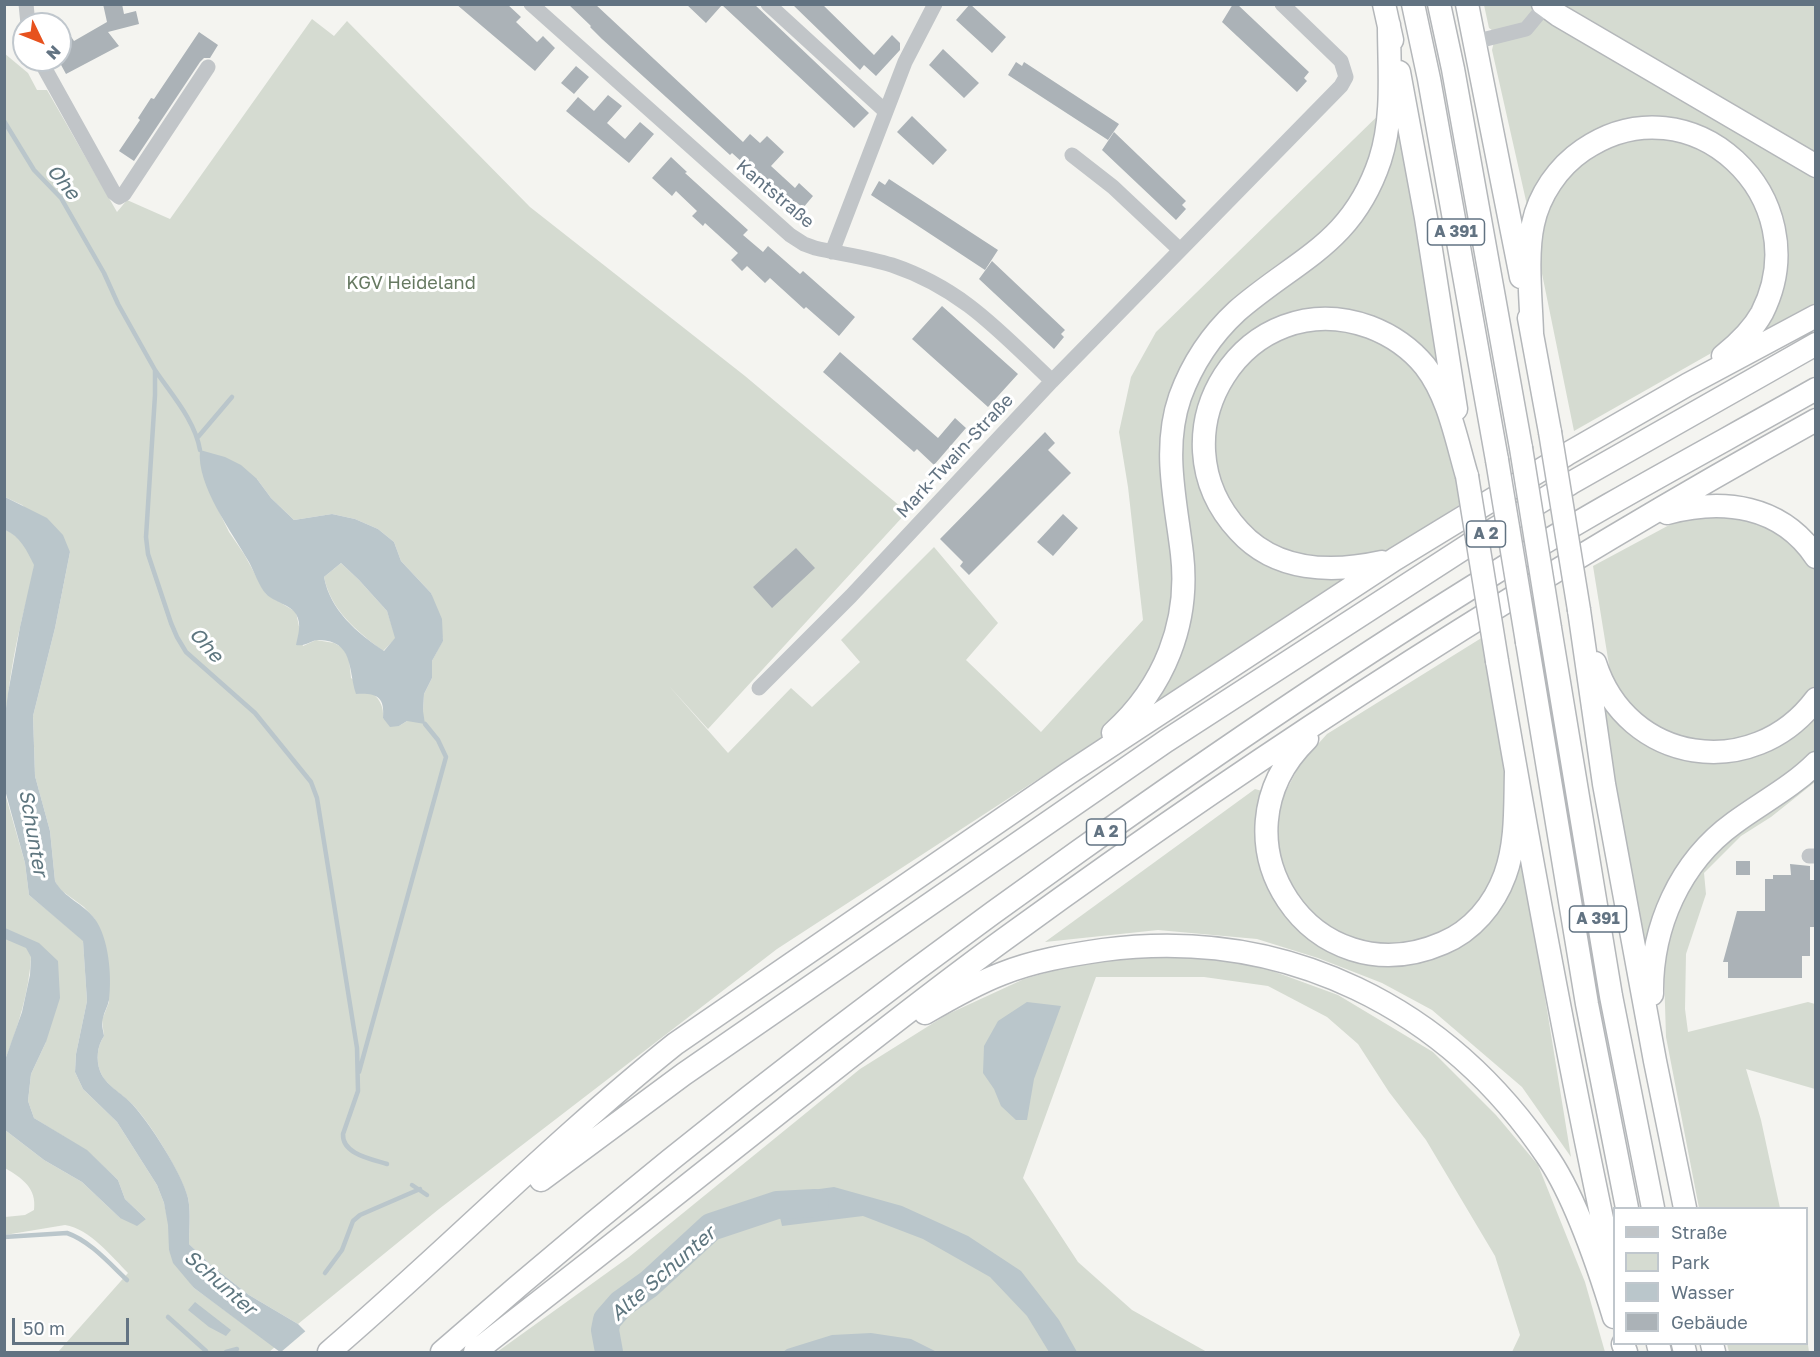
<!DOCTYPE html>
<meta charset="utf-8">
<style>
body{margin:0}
#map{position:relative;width:1820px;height:1357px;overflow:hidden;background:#f4f4f0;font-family:"Golos Text",sans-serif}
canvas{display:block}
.frame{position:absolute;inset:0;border:6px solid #627382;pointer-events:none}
.legend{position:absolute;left:1613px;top:1207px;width:195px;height:138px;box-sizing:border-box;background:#fff;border:2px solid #c0c7cd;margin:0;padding:8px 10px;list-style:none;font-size:18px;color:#627382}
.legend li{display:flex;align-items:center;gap:12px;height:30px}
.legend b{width:30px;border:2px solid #c0c7cd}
.north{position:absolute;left:12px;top:12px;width:60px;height:60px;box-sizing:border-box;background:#fff;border:2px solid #c0c7cd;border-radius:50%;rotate:133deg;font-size:16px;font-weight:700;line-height:24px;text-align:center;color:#627382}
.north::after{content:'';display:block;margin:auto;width:21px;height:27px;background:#e7521e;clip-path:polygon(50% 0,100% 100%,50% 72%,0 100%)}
.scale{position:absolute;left:12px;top:1318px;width:117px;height:27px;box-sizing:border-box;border:3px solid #627382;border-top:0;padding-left:8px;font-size:18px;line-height:21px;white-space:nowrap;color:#627382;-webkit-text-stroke:4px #fff;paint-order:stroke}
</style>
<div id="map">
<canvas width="1820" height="1357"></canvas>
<div class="frame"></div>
<ul class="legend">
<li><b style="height:8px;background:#c1c5c8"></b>Straße</li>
<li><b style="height:16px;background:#d5dbd1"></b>Park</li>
<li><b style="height:16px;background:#bac6cb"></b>Wasser</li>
<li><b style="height:16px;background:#abb2b7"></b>Gebäude</li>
</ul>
<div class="north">N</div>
<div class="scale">50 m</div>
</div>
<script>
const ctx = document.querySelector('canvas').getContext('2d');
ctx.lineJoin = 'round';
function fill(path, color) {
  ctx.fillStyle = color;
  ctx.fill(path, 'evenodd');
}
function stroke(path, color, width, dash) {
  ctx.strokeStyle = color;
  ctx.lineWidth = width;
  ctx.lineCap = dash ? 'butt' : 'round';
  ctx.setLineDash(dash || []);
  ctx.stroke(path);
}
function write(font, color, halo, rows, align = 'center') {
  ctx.font = font + ' "Golos Text",sans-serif';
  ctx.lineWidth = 6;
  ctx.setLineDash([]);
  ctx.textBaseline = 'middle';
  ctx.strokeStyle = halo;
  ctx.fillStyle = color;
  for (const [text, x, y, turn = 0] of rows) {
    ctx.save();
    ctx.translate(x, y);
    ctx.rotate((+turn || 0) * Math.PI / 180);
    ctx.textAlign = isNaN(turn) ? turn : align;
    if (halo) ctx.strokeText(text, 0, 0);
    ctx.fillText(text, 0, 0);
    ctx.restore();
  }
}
fill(new Path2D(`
 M1484 5H1815V306L1772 329 1722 347 1574 431 1538 254 1492 50 1496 33 1489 28Z
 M312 19 334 36 347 21 530 207 745 376 907 512 708 729 669 686 728 753 791 688 812 707 860 662 841 640 934 547 998 623 966 660 1041 732 1143 620 1128 487 1119 432 1131 377 1156 332 1393 101 1419 230 1461 504 777 949 439 1209 298 1324 249 1295 212 1266 189 1244C189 1230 191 1212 188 1198 181 1173 150 1122 132 1104 122 1094 105 1085 100 1071 96 1060 97 1046 104 1036L102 1020 109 1002 95 919 84 907 58 888 55 881 50 831 35 776 33 716 55 628 70 552 22 505 5 497 4 53 28 73 37 90H47L117 212 127 200 170 219ZM257 479 271 498 294 520 332 514 355 519 378 529 394 542 401 561 431 593 443 640 432 661V678L424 694 423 711 399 726 383 718C385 696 367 690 351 678L349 659 343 648 334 643 316 640 303 646 296 612 266 594 244 554 229 532 211 495Z
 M1736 496C1765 503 1795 511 1815 536V782L1771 817 1741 836 1704 873 1706 894 1686 954 1685 1009 1688 1032 1808 1002 1815 1004V1089L1746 1069 1761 1120 1780 1208H1699L1666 1037 1664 973 1642 941 1599 701 1609 665 1593 566 1673 523 1696 497Z
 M5 530C17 534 32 551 34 564 35 572 23 613 21 623 13 656 8 690 5 723Z
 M341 563 359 580 387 611 396 638 383 651C357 631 331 611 324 577Z
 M1483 637 1512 821 1526 881 1571 1157 1522 1087 1432 1010 1382 983 1318 958 1257 939 1158 930 1045 942 1255 789 1283 797 1300 764 1327 734Z
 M4 790 25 863 29 895 83 940 87 1001 76 1054 75 1072 83 1089 117 1122 157 1185 164 1203 169 1225V1250L194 1288 275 1347 269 1352H58L128 1273C111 1256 90 1229 65 1225L5 1235V1217L25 1215 34 1210C37 1188 22 1178 5 1168V1130L44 1160 82 1182 120 1218 146 1219 125 1199 118 1180 87 1151 34 1118 28 1101 31 1074 46 1042 31 957C29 992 18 1027 5 1060Z
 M1189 953 1267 969 1338 995 1433 1052 1496 1115 1538 1165 1585 1282 1605 1352H1512L1520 1335 1495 1256 1426 1140 1389 1092 1358 1044 1327 1017 1268 986 1204 977H1096L1023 1178 1078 1262 1132 1310 1207 1352H497L629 1257 860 1069 946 1015 1024 979 1106 956Z
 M1807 1338 1809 1352H1729L1727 1344H1806Z`), '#d5dbd1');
fill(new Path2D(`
 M200 450 225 457 241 465 257 479 271 498 294 520 332 514 355 519 378 529 394 542 401 561 431 593 442 619 443 641 432 661V678L424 694 423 711 425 724 407 721 399 726 390 727 383 718C385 696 376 693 356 694 348 669 354 641 319 640 311 640 305 647 296 645 298 635 302 624 296 614 291 605 274 602 266 594 259 586 254 571 249 562 232 532 196 485 200 450ZM341 563 359 580 387 611 395 638 384 651C357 633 330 610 324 577Z
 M5 497 47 518 63 535 70 552 55 628 33 716 35 776 50 831 55 881C63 897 84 904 95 919 109 939 112 976 109 1000 108 1006 104 1012 103 1018 101 1023 103 1030 104 1036 97 1046 96 1060 100 1071 105 1085 122 1093 132 1104 149 1122 182 1173 188 1198 191 1212 189 1230 189 1244L212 1266 249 1295 298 1324 326 1352H280L194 1288 173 1263 169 1250 168 1225 164 1203 157 1185 117 1122 83 1089 75 1072 76 1054 87 1001 83 941 29 895 25 863 5 790 4 723 8 693 20 627 34 565C27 551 20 536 5 530Z
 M5 928 39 943 58 961 60 998 46 1042 31 1074 28 1101 34 1118 87 1150 118 1180 125 1199 146 1219 137 1226 120 1218 82 1182 44 1160 5 1130V1060L22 1012 30 975 31 957 26 948 5 939Z
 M1027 1002 1061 1006 1034 1079 1027 1120H1016L1001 1106 994 1089 983 1073 984 1046 998 1021Z
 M834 1187 902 1206 968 1236 1021 1271 1059 1320 1077 1352H1049L1027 1316 990 1277 923 1239 863 1216 782 1226 775 1195Z
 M195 1302 231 1330 226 1336 209 1327 188 1310Z
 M871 1333 911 1339 937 1352H783L787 1349 832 1335Z`), '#bac6cb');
fill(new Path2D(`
 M308 1329 329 1352H281Z`), '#f4f4f0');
stroke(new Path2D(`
 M4 121 34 170 61 198 104 273 118 304 155 370V395L146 537 148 554 171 623 177 637 186 652 255 713 311 782 317 798 357 1048 358 1091 343 1134C342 1154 371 1159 387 1164
 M155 370C171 394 195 420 200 450
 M198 437 232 397
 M359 1072 446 757 438 740 425 724
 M412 1185 427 1195
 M4 1237 67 1233C90 1241 109 1263 127 1280
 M325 1273 342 1250 353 1221 360 1215 420 1189
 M168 1317 206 1351
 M226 1352 237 1349`), '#bac6cb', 4.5);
stroke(new Path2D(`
 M609 1352 605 1330 607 1320 621 1304 649 1284 711 1227 777 1205 815 1203`), '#bac6cb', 28);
fill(new Path2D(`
 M103 4H122L124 14 136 11 139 24 108 32 119 46 66 74 60 63V20L74 41 107 22Z
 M456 4H507L521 17 516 22 537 42 543 36 555 48 535 71Z
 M568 4H595L743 142 750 134 760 143 767 136 784 152 771 166 795 188 799 183 813 196 803 208 796 202 792 207 732 153 730 155 602 39 590 27 591 26Z
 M686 4H754L869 113 854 128 722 5 706 23Z
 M792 4H822L874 55 892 35 900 43V50L876 76 864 65 860 70Z
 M970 4 1006 37 992 53 956 20Z
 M1233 4H1237L1309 72 1304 78 1307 81 1297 92 1222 22Z
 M199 32 218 45 210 58H204L200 62 134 161 119 151 140 120 138 118 151 98 154 99Z
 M943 49 979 83 964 98 929 65Z
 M1016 62 1022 66 1024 62 1119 124 1108 140 1008 75Z
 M576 66 589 77 574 94 561 83Z
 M608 95 622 106 607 123 625 139 640 122 654 134 629 163 566 111 578 97 594 111Z
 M912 116 947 150 933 165 897 132Z
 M1114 132 1186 201 1182 205 1186 209 1176 220 1102 150Z
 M671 157 687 172 685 173 748 230 743 235 763 252 768 246 800 274 803 271 855 317 839 336 806 307 804 309 770 278 765 283 747 266 742 271 731 260 738 253 705 223 703 226 692 216 697 211 676 191 672 196 652 178Z
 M889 179 998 250 985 270 871 195 879 181 885 185Z
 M992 261 1065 330 1061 334 1064 337 1054 349 979 279Z
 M942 306 1018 374 988 407 912 339Z
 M840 352 938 438 955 418 966 428 934 465 917 449 914 452 823 372Z
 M1045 432 1055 443 1048 450 1071 473 969 575 960 566 963 562 940 539Z
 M1063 514 1078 528 1053 556 1037 542Z
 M796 548 815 568 772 608 753 587Z
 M1736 861H1750V875H1736Z
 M1790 864 1810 866V880H1815V927H1810V956H1802V978H1728V962H1723L1737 911H1765V879H1773V875H1791Z`), '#abb2b7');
const highway = new Path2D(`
 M1384 4 1392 40
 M1413 4 1429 79 1497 460
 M1439 4 1453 69 1521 448
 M1467 4 1521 277
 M1543 4 1558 15 1816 166
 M1399 72 1426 218 1456 409
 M1529 318 1550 432
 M1532 333C1531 300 1526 255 1533 224 1539 195 1558 167 1583 150 1691 76 1820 198 1762 313 1752 331 1738 344 1723 356
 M1667 513C1723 498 1781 505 1816 557
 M1382 562C1332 573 1276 572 1239 531 1149 434 1246 282 1370 327 1391 335 1411 349 1425 366 1449 397 1456 439 1467 476
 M1579 610 1604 784 1655 1061 1685 1208
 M1550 628 1611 996 1653 1208
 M1527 642 1587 1004 1627 1208
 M1497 661C1532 866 1570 1071 1614 1275
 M1595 663C1627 764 1753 783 1816 699
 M1113 733C1164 687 1190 623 1182 554 1176 502 1162 449 1180 397 1192 364 1211 335 1237 311 1297 259 1352 244 1380 160 1394 117 1389 69 1389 25
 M1307 739C1205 839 1312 1000 1443 943 1472 931 1494 905 1505 875 1517 842 1515 806 1516 772
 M1652 994C1651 927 1680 862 1734 823 1761 803 1792 787 1816 763
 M925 1013C949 999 975 984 1001 974 1033 961 1069 955 1103 950 1285 926 1448 1007 1549 1159 1577 1201 1599 1268 1614 1317
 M541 1180 684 1074 1166 741 1475 541 1571 483 1816 344
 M1623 1344 1626 1352
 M1658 1344 1660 1352
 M1683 1344 1685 1352
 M1712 1344 1714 1352
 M329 1352C446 1252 555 1140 675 1044L1069 773 1395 559 1567 454 1687 385 1816 316
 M442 1352C645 1174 859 1007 1079 851 1214 755 1352 661 1493 574 1598 508 1708 450 1816 389
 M475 1352C579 1271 682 1190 785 1108 860 1049 935 989 1013 933 1269 747 1538 574 1816 420`);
stroke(highway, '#b4b7ba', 25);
stroke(new Path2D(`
 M26 4 28 24
 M531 4 790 235 804 244 815 248C841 254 867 257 892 265 963 289 1000 332 1052 381
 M768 4 885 111
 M1474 42 1526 29 1545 6
 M40 60 114 193 119 197 124 194 208 67
 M1072 155 1113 187 1180 250
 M832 252 905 62 935 4
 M759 688 851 596 1052 381 1341 86 1346 77 1341 61 1282 4
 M1809 856H1816`), '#c1c5c8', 15);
stroke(highway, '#fff', 22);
const highwayBridge = new Path2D(`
 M1550 432 1579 610
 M1521 448 1550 628
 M1497 460 1527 642
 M1467 476 1497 661`);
stroke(highwayBridge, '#b4b7ba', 25, []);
stroke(highwayBridge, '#fff', 22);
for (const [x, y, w] of [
 [1456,232,57],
 [1486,534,39],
 [1106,832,39],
 [1598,919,57]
]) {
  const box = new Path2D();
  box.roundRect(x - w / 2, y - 13, w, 26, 4.5);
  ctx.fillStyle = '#fff';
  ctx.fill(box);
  stroke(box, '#627382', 1.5);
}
write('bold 16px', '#627382', null, [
 ["A 391",1456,232],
 ["A 2",1486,534],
 ["A 2",1106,832],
 ["A 391",1598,919]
]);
write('18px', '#627382', '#fff', [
 ["Kantstraße",775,194,40],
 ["Mark-Twain-Straße",955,456,-47]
]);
write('18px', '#667961', '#fff', [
 ["KGV Heideland",411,283]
]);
write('italic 20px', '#5e767f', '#fff', [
 ["Ohe",63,182,51],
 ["Ohe",206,645,48],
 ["Schunter",33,833,80],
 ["Alte Schunter",663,1274,-41],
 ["Schunter",220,1283,41]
]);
</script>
